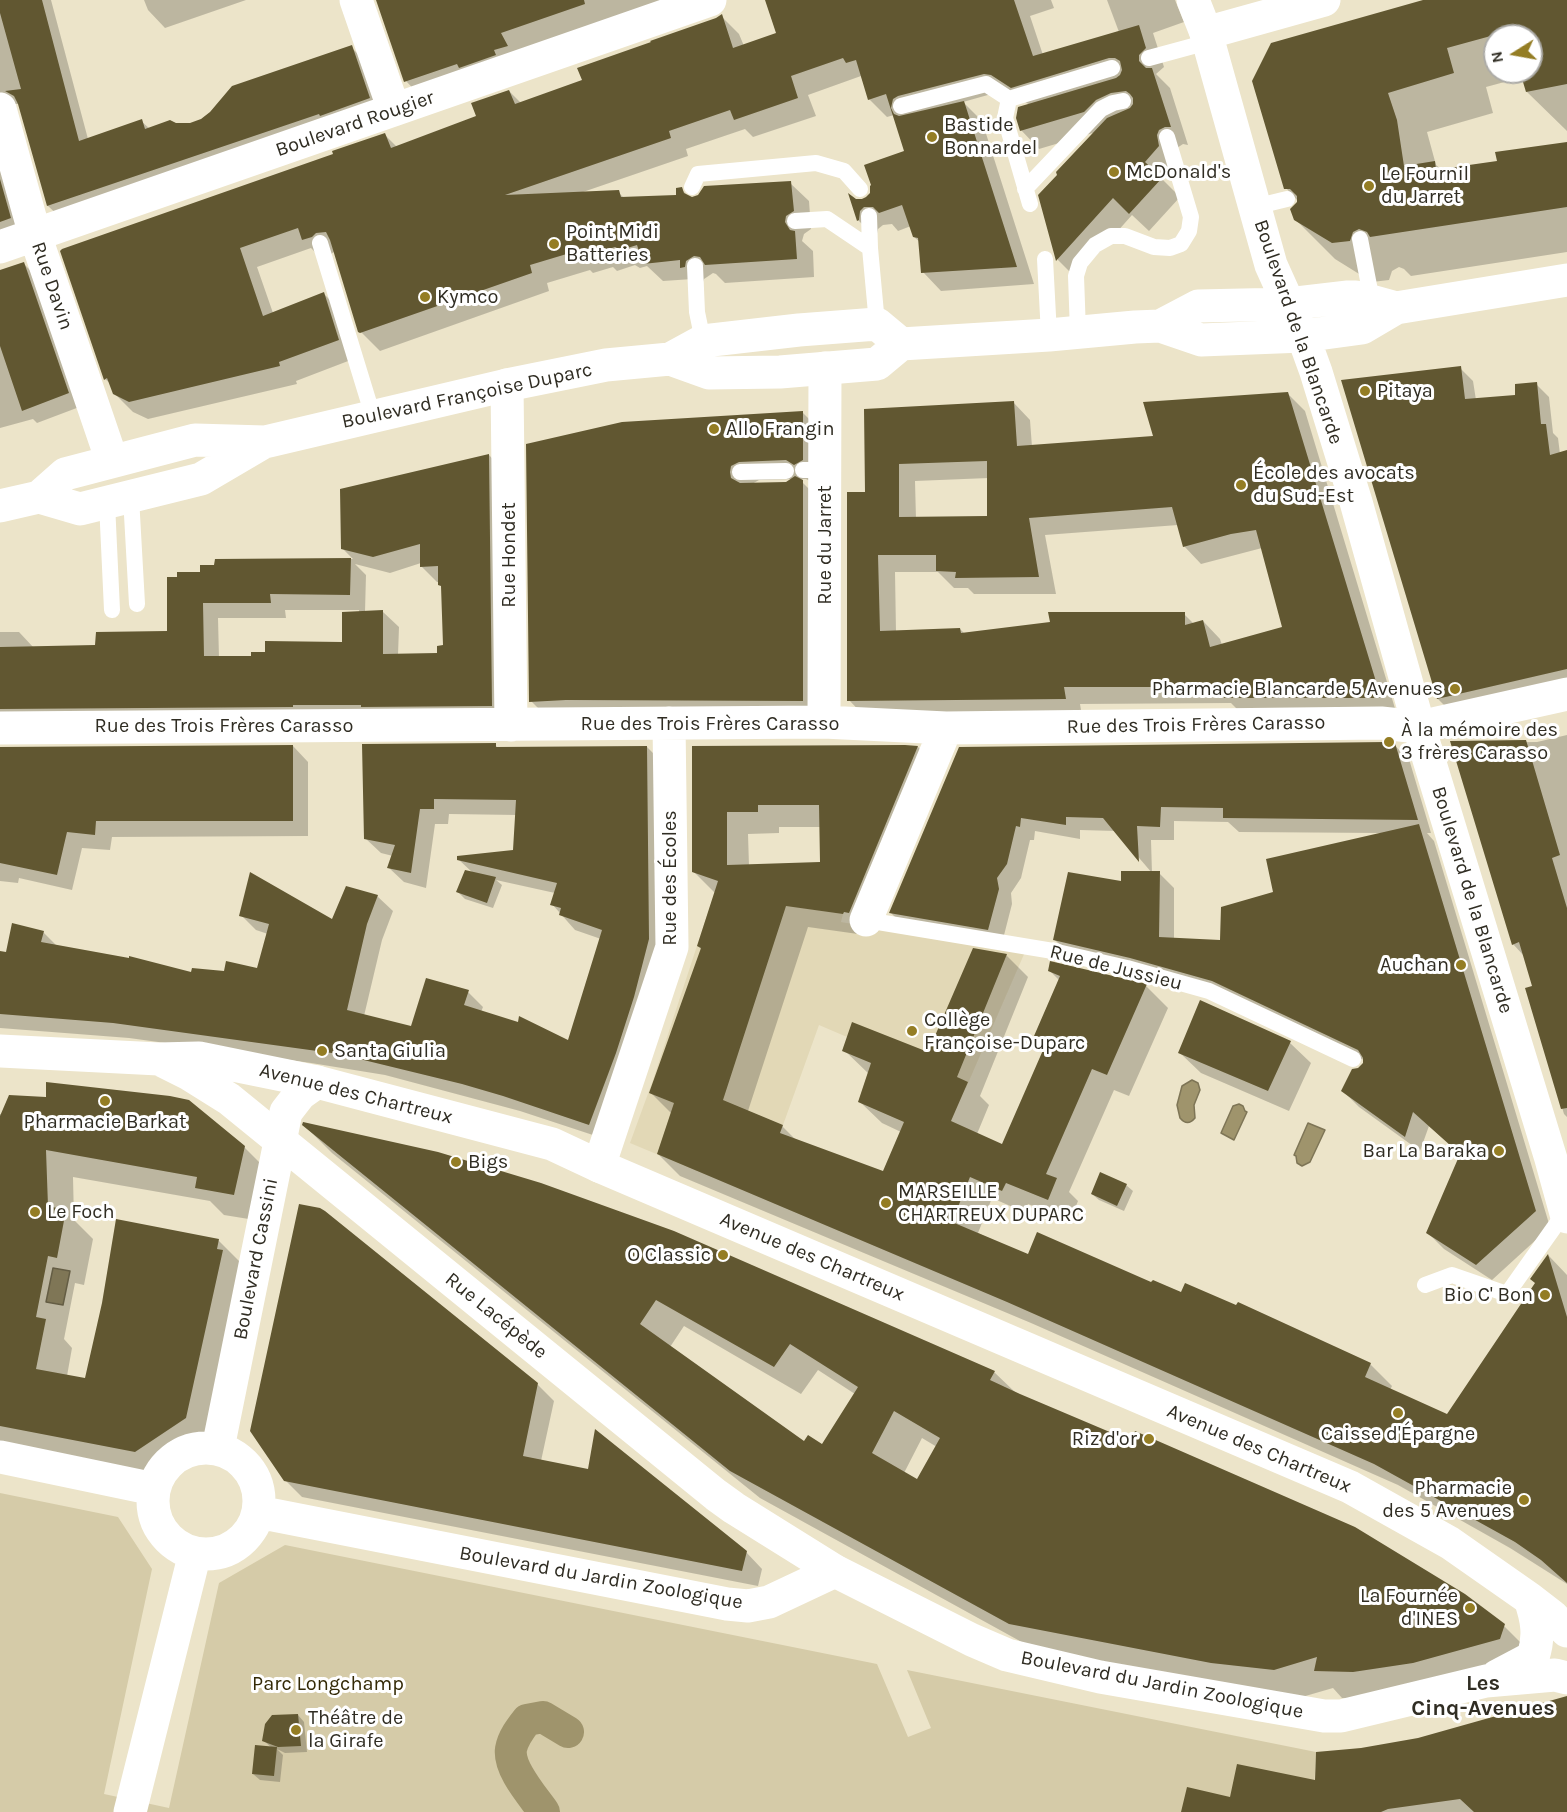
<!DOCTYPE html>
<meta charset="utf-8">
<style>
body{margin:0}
#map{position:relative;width:1567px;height:1812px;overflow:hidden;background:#ece4c9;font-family:Karla,sans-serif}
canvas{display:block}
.north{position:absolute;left:1483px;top:24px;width:60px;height:60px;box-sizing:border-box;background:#fff;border:2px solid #acaba7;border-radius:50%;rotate:259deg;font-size:16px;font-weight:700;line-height:24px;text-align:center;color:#302d23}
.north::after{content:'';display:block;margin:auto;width:21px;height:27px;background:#947d24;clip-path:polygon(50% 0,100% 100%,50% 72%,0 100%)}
</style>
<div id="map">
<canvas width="1567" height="1812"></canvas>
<div class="north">N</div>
</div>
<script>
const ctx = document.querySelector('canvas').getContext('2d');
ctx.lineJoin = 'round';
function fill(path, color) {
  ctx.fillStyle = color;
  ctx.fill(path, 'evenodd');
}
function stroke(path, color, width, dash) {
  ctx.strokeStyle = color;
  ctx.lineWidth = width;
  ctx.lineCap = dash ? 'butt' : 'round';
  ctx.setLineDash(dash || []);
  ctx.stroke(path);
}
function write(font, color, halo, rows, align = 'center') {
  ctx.font = font + ' Karla,sans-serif';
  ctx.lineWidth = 6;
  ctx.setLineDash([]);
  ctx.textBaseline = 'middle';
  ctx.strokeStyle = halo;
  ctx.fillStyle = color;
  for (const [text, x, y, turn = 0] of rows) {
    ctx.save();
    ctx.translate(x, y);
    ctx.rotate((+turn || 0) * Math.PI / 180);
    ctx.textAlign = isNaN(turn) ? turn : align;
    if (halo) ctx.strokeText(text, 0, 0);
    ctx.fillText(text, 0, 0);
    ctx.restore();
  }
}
fill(new Path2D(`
 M714 894 843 914 841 922 1025 952 966 1088 819 1025 783 1125 723 1100 697 1171 630 1143 653 1080Z`), '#e2d8b6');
fill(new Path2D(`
 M0 1493 118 1517 152 1569 104 1794 169 1808 219 1583 285 1545 877 1664 908 1737 931 1728 907 1670 1316 1752 1313 1812H0Z`), '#d5cba8');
const water = new Path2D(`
 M1192 1080 1198 1083 1200 1090 1194 1105 1195 1118C1190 1124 1185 1124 1180 1118L1177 1105 1182 1086Z
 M1239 1104 1243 1106 1245 1111 1247 1112 1234 1140 1221 1133 1233 1106Z
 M1308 1123 1325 1130 1310 1162 1302 1166 1297 1163 1296 1156 1294 1155Z
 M53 1268 70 1271 63 1305 46 1302Z`);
fill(water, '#9f946c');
stroke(water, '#7e7556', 1.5);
fill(new Path2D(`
 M0 0H51L88 139 141 121 150 129 190 124 202 120 351 47 365 61 383 112 62 219 48 206 20 104H9L0 110Z
 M144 0H246L165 28 148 10Z
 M377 0H723L424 100 406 81Z
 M767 0H1051L1054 8 1030 16 1043 55 1119 32 1107 0H1175L1184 22 1153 33 1164 67 1156 74 1170 88 1188 145 1183 144 1177 148 1176 165 1163 180 1180 197 1149 231 1132 215 1076 278 1058 260 1040 195 1096 132 1039 149 1021 130 1030 105 1011 93 1002 91 963 102 982 121 1034 284 941 291 923 272 920 242 914 237 911 226 898 231 892 224 883 225 878 229 876 238 858 220 856 200 867 198 906 152 894 115 887 117 869 99 861 76 808 95 816 116 753 137 745 129 686 149 688 156 583 192H618L625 199 678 197 681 189 690 198 790 183 809 201 811 229 804 234 802 241 813 251 814 277 725 283 716 274 713 273 704 279 702 285 693 279 663 281 647 266 640 268 635 265 617 271 613 267 593 273 590 270 547 283 549 291 380 351 360 331 335 251 330 255 321 258 311 248 257 267 273 313 324 294 342 312 356 358 296 381 297 384 148 419 133 412 114 393 111 384 105 379 335 155 385 135 397 147 478 117 509 91 521 103 583 81 721 16 739 34 744 46 778 34Z
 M1429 0H1567V131L1527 92 1523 77 1486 87 1493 113 1427 132 1436 165 1442 170 1499 162 1567 143V252L1411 276 1404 269 1399 267 1392 271 1389 280 1372 282 1335 259 1295 219 1298 201 1286 188ZM1495 36H1531V72H1495Z
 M0 146 24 232 0 240Z
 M24 264 38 278 82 406 37 423 33 419 0 428V272Z
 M1460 368 1473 381 1476 400 1517 396 1536 384 1549 397 1553 433 1558 438 1560 454 1567 452V684L1451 712 1438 699Z
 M1288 394 1305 411 1397 715H1243L1231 703 1080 704 1082 716 866 718 849 700 867 494 866 410 1013 402 1030 420 1032 447 1155 438ZM989 478 988 518 916 519 915 481ZM1178 525 1184 546 1201 564 1262 548 1283 628 1222 645 1220 639 1203 621 1194 624 1184 614 965 634 960 629 896 632 895 572H938L954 588H968L974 594H1056L1045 535Z
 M802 412 821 431 814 483 806 479H797L802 482 821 501V719L550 720 531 701 528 445ZM793 479 787 483 752 484 759 480Z
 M489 455 504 471 507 721 0 734V632H19L34 648 97 646 169 633 201 573 216 567V560L353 559 343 549ZM421 563V566L437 582H440L443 588 444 647 438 655H398L399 627 383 612H365L366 575 355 564 390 573ZM285 610H359V612L344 643 266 653 252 658H219L218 618H286Z
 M1567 735V1117L1564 1114 1526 989 1534 987 1524 956 1513 944 1452 743 1537 742Z
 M495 745 499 749 647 747 662 762 664 955 605 1139 520 1111 385 1075 311 1063 129 1038 0 1028V953L7 954 43 932 57 946 192 974 258 970 268 934 256 930 241 915 333 921 377 896 393 911 382 940 364 1016 412 1028 468 992 483 1007 481 1012 569 1042 601 939 575 930 552 904 555 893 496 880 502 885 493 908 465 899 458 892 473 873 458 859 515 851 517 815 449 814 448 824H435L426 888 404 882 388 867 393 856 381 853 365 838Z
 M1394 745 1409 759 1431 833H1427L1434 841 1550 1227 1492 1280 1444 1249 1428 1233 1461 1155 1429 1126 1420 1151 1359 1107 1343 1091 1364 1063V1060L1229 996 1070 955 1055 940 1122 883 1152 873 1116 831 1080 830V839L1035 831 1034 840H1030L1021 878 1011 893 1012 904 1002 943 905 927 891 913 960 748ZM1174 821 1228 822 1239 832 1380 833V834L1222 942 1174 939V888L1159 873H1152L1151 840H1174Z
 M293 746 308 762V836L112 837 110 850 82 848 72 890 19 878 18 883 0 881V748Z
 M694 747H918L940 769 865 935 808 927 748 1111 782 1126 797 1141 884 1173 901 1132 882 1123 859 1101 869 1074 844 1050 929 1054 1006 955 1028 977 980 1096 989 1105 977 1134 1002 1146 1047 1046 1036 1035 1060 981 1050 971 1146 986 1168 1008 1129 1096 1114 1090 1069 1192 1078 1201 1070 1221 1028 1204 1024 1212 992 1198 978 1233 1029 1256 1152 1284 1370 1364 1392 1386 1390 1390 1447 1416 1537 1284 1549 1256 1567 1275V1584L1510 1548 1398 1485 1031 1323 680 1176 658 1154 672 1114 651 1093 702 950 698 946 715 893 694 872ZM779 827H821V864L749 866 748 834 779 833Z
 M1290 1043 1311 1063 1289 1111 1201 1073 1180 1053Z
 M0 1114 244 1147 272 1175 261 1221 224 1215 210 1201 73 1177 74 1220 93 1239 84 1285 75 1283 64 1339 72 1348 67 1376 86 1380 218 1240 246 1268 213 1445 163 1479 0 1447Z
 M304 1125 994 1372 1016 1393 1504 1626 1531 1653 1382 1699 1342 1698 1333 1688 1302 1697 1038 1651 760 1498 332 1153ZM684 1326 801 1394 818 1370 855 1394 822 1446 804 1443 670 1347ZM922 1438 937 1447 918 1481 904 1473Z
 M1126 1185 1133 1191 1124 1211 1099 1200 1092 1194Z
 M537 1384 554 1401 541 1461 746 1552 762 1569 758 1586 302 1497 285 1480Z
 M1567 1706V1812H1182L1231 1799 1316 1782 1361 1749 1418 1739Z
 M298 1715 304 1722 307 1752 285 1753 277 1749 283 1755 280 1782 260 1780 253 1774 272 1748 263 1740Z`), '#0003');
stroke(new Path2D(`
 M544 1812C533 1796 508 1769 511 1749 513 1738 520 1729 527 1720L543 1717 568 1732`), '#9f946c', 32);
fill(new Path2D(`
 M0 0H42L79 141 142 119 145 129 170 120 176 123H190L201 119 210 112 232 86 352 45 370 98 320 116 319 114 47 206 18 104 14 96 5 91 21 89 0 13Z
 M376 0H584L585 4 501 33 508 46 494 50 496 55 459 68 457 64 404 82Z
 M765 0H1014L1033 56 1139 25 1146 48 1139 55V61L1146 68H1152L1171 127H1165L1159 130 1157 135 1159 146 1145 162 1162 178 1129 214 1113 198 1056 261 1038 195 1057 175 1056 172 1107 118 1130 108 1133 104V98L1130 94 1126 91 1111 93 1096 100 1084 112 1020 131 1016 118 1018 107 1116 78 1120 75 1122 70 1120 61 1115 58H1109L1011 88 991 75 984 74 898 96 893 99 891 108 894 114 899 116 964 101 1017 267 921 273 918 238 913 237 902 205 879 213 873 207H864L860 211 859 220 857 221 848 193 856 199H862L866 197 870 193V186L871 185 864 165 904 151 886 94 868 100 856 60 846 63 843 58 791 76 798 98 734 120 730 110 669 131 671 138 505 195 619 190 621 197 676 195V188L682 187 684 193 692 197 698 195 704 186 791 181 794 211 786 216 785 222 790 230 795 231 797 259 705 265 700 257 694 256 686 261 685 267 680 268V260L643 264 637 245 621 250 615 247 597 253 593 249 573 255 570 253 530 265 532 273 360 333 358 332 330 240 326 232 316 233 312 237 302 240 298 228 240 248 263 316 324 292 339 340 279 362 280 366 129 402 113 394 107 378 104 380 60 251 62 249 333 154 332 151 385 133 391 148 476 116 471 103 509 90 515 104 582 80 577 68 651 42 650 41 716 18 722 14 733 48 776 33Z
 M1423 0H1567V84L1526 92 1520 72H1531V36H1510L1509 31 1447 48 1454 73 1388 93 1397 120 1404 166 1435 161 1436 170 1469 165 1497 161 1495 152 1567 142V207L1370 237 1367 232 1359 229 1353 232 1350 241 1332 243 1294 220 1290 209 1297 202V196L1290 189H1284L1252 81 1271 43Z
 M0 179 11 218 0 222Z
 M24 262 69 393 22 411 0 346V270Z
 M1461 366 1465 399 1515 395V384L1537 382 1541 424H1546L1550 455 1567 450V669L1437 699 1341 380Z
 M1288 392 1381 698H1224L1222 687H1064L1066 699 847 701V492H865L864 409 1014 401 1017 446 1153 436 1143 402ZM987 461V516L899 517V464ZM1172 507 1183 547 1231 534 1256 530 1282 627 1210 647 1203 620 1185 625V612H1048L1050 622 961 633 960 628 880 631 878 555H936V571L956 572 955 578 1039 577 1029 518Z
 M803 411V460L794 465 786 460 739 462 731 466 730 472 731 478 740 483 786 482 795 476 803 480V701L566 700 529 702 526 444 622 422Z
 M489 454 492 706 361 707V705H293V707L0 709V647L95 645 96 632 167 631V577H177V572H200V565H214L215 559 351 558 350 595 270 594 271 603H203L204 656H251V652H265V641L342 642V612L383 610V654L437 653V646L443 645 441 586 438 585V566L420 567V544L373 557 341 549 340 489Z
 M1526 740 1560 855 1552 858 1567 908V1108L1561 1109 1525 988 1532 986 1519 942 1512 945 1450 741Z
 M1386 742 1395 743 1418 820 1223 818V808L1161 807 1160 827 1137 826 1139 862 1103 818 1066 817V825L1021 818 1020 827 1016 826 1007 864 997 878 999 889 988 930 889 913 959 747Z
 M496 743V747L647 746 649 939 634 997 616 1053 589 1125 503 1096 462 1084 339 1054 113 1023 0 1014V951L6 952 12 923 44 931 41 942 129 958V956L191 972 192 968 224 971 226 961 257 968 269 924 239 916 250 872 332 919 346 886 378 895 367 924 347 1010 411 1026 426 978 469 990 464 1005 518 1022 519 1016 568 1040 602 930 559 915 561 908 550 905 557 883 457 860V856L513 850 516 800 434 799V809H420L411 873 387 868 395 845 364 839 362 744Z
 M293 745V821H96L95 835 67 832 57 875 0 863V747Z
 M905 745 918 746 849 913 844 912 843 914 786 906 723 1100 783 1125 780 1133 883 1171 904 1122 858 1102 871 1063 842 1051 852 1022 928 1052 973 948 1007 954 957 1077 968 1082 951 1121 1002 1144 1047 1041 1034 1036 1060 976 1048 971 1050 961 1147 984 1107 1075 1092 1069 1046 1174 1057 1178 1048 1200 1006 1183 1002 1191 970 1177 952 1222 1028 1254 1037 1232 1151 1282 1153 1280 1181 1292 1185 1283 1236 1305 1238 1302 1371 1363 1365 1377 1447 1414 1535 1283 1530 1279 1548 1254 1567 1317V1583L1541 1560 1515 1542 1374 1464 1007 1302 657 1154 674 1103 649 1093 701 948 697 946 718 881 692 872V746ZM758 805H819L820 862 727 865V812H758Z
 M1419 824 1536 1211 1476 1265 1426 1233 1460 1154 1413 1112 1405 1137 1341 1091 1352 1069 1358 1068 1363 1063V1058L1358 1050 1212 981 1130 958 1053 940 1068 872 1121 881V871H1160L1159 937 1220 940 1221 907 1273 892 1266 859Z
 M465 870 496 877 487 903 456 892Z
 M1200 1000 1291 1041 1268 1091 1178 1053Z
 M46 1082 170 1096 189 1100 245 1146 234 1195 195 1188 197 1177 46 1150 48 1206 66 1210 57 1258 48 1256 36 1317 46 1319 36 1369 85 1378 102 1303 116 1219 219 1239 217 1249 223 1250 186 1418 135 1452 0 1426V1116L9 1095 46 1097Z
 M303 1122 438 1152 541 1183 674 1231 752 1265 995 1371 990 1380 1020 1394 1131 1441 1135 1431 1355 1527 1465 1594 1505 1624 1500 1639 1413 1663 1353 1672 1314 1671 1317 1657 1274 1670 1211 1663 1009 1624 730 1471 302 1125ZM656 1300 774 1367 790 1344 858 1387 822 1444 808 1435 804 1441 640 1324ZM894 1411 940 1438 917 1479 872 1453Z
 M1100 1172 1127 1184 1117 1206 1091 1194Z
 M299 1204 320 1208 325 1211 538 1383 523 1456 588 1469 595 1429 747 1551 742 1571 284 1481 250 1431Z
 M1567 1696V1812H1474L1460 1799 1388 1809 1381 1812H1181L1187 1787 1230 1797 1237 1764 1315 1780 1316 1752 1361 1748 1418 1738Z
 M298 1714 301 1746 278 1747 262 1741 265 1724 272 1715Z
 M255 1745 277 1747 274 1776 252 1774Z`), '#615731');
stroke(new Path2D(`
 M1149 58 1208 42
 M901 106 986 84 1009 99
 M692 187 698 174 816 163 844 171 860 189
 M1025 189 1101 109 1113 103 1123 101
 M1030 204 1005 118 1009 99 1112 68
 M1254 207 1287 199
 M869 216 870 248
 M795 221 827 219 870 248 877 324
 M1360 239 1372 301
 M320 243 373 416
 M1045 259 1049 335
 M695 266 697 312 703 341
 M1078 332 1076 276 1080 263 1095 245 1111 236H1125L1154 247 1170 248 1181 244 1189 231 1191 217 1167 137
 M803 470H826
 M740 472 786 471
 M131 497 137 604
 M107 503 112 610
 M866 920 1053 951 1127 968 1209 991 1353 1059
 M1425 1285 1452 1275 1507 1294 1565 1212`), '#fff', 16);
stroke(new Path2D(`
 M356 0 394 110
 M1206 33 1324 0
 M0 109 35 235 112 461
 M0 247 710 0
 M507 385 511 725
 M824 722 825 368
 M0 728 824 722 946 728 1381 723 1419 727 1567 694
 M866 920 946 728
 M599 1166 672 947 669 723
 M153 1501a53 53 0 1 1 106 0a53 53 0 1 1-106 0Z
 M218 1448 286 1112 300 1094 317 1082
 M0 1457 154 1489
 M258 1512 727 1604 748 1606 769 1602 835 1571
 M130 1812 195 1553`), '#fff', 33);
stroke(new Path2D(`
 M0 1051 159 1059 199 1058 317 1082 552 1144 599 1166 1350 1487 1450 1543 1530 1599 1552 1616 1567 1631
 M163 1061 189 1074 229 1099 716 1495 734 1508 835 1571 972 1640 1007 1655 1100 1677 1324 1716H1341L1486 1681 1555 1675 1567 1678
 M1497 1676 1533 1657C1540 1636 1537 1619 1530 1599`), '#fff', 33);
stroke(new Path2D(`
 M1193 0 1206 33 1271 265 1303 336 1316 372 1356 502 1419 727 1551 1159 1567 1217
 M1160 326 1198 306 1288 304 1348 297H1356L1396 308
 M670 359 709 373 780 372 877 364 901 344 1049 335 1135 327 1160 326 1201 340 1303 336 1362 328 1396 308 1567 280
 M39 497 80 509 201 479 264 442
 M0 506 39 497 65 474 195 440 265 442 507 385 606 365 670 359 703 341 799 330 877 324 901 344`), '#fff', 33);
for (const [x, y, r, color] of [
 [932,137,6,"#947d24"],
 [1114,172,6,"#947d24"],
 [1369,186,6,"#947d24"],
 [554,244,6,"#947d24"],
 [425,297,6,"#947d24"],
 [1365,391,6,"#947d24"],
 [714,429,6,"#947d24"],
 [1241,485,6,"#947d24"],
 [1455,689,6,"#947d24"],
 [1389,742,6,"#947d24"],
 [1461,965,6,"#947d24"],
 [912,1031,6,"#947d24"],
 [322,1051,6,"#947d24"],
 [105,1101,6,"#947d24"],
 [1499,1151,6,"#947d24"],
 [456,1162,6,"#947d24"],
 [886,1203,6,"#947d24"],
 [35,1212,6,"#947d24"],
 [723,1255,6,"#947d24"],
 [1545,1295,6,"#947d24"],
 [1398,1413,6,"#947d24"],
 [1149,1439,6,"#947d24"],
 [1524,1500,6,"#947d24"],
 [1470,1608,6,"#947d24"],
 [296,1730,6,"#947d24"]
]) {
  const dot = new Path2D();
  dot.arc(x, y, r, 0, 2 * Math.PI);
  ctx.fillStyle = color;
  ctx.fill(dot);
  stroke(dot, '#fff', 2);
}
write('20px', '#302d23', '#fff', [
 ["Boulevard Rougier",355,124,-19],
 ["Rue Davin",52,286,71],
 ["Boulevard de la Blancarde",1298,332,71],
 ["Boulevard Françoise Duparc",467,396,-12],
 ["Rue du Jarret",825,545,-90],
 ["Rue Hondet",509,555,-90],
 ["Rue des Trois Frères Carasso",710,724],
 ["Rue des Trois Frères Carasso",1196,725,-1],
 ["Rue des Trois Frères Carasso",224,726],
 ["Rue des Écoles",670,878,-90],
 ["Boulevard de la Blancarde",1472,900,73],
 ["Rue de Jussieu",1116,968,14],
 ["Avenue des Chartreux",356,1094,14],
 ["Avenue des Chartreux",812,1257,23],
 ["Boulevard Cassini",256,1259,-79],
 ["Rue Lacépède",496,1316,39],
 ["Avenue des Chartreux",1259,1449,23],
 ["Boulevard du Jardin Zoologique",601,1578,10],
 ["Boulevard du Jardin Zoologique",1162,1685,11]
]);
write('20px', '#302d23', '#fff', [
 ["Bastide",944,125],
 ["Bonnardel",944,148],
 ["McDonald's",1126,172],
 ["Le Fournil",1381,174],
 ["du Jarret",1381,197],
 ["Point Midi",566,232],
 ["Batteries",566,255],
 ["Kymco",437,297],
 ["Pitaya",1377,391],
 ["Allo Frangin",726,429],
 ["École des avocats",1253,473],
 ["du Sud-Est",1253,496],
 ["Pharmacie Blancarde 5 Avenues",1443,689,"right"],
 ["À la mémoire des",1401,730],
 ["3 frères Carasso",1401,753],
 ["Auchan",1449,965,"right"],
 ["Collège",924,1020],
 ["Françoise-Duparc",924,1043],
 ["Santa Giulia",334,1051],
 ["Pharmacie Barkat",105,1122,"center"],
 ["Bar La Baraka",1487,1151,"right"],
 ["Bigs",468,1162],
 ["MARSEILLE",898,1192],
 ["CHARTREUX DUPARC",898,1215],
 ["Le Foch",47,1212],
 ["O Classic",711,1255,"right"],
 ["Bio C' Bon",1533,1295,"right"],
 ["Caisse d'Épargne",1398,1434,"center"],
 ["Riz d'or",1137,1439,"right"],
 ["Pharmacie",1512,1488,"right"],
 ["des 5 Avenues",1512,1511,"right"],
 ["La Fournée",1458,1596,"right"],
 ["d'INES",1458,1619,"right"],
 ["Théâtre de",308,1718],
 ["la Girafe",308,1741]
], 'left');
write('20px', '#332906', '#fff', [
 ["Parc Longchamp",328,1684]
]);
write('bold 22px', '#302d23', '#fff', [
 ["Les",1483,1684],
 ["Cinq-Avenues",1483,1709]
]);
</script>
